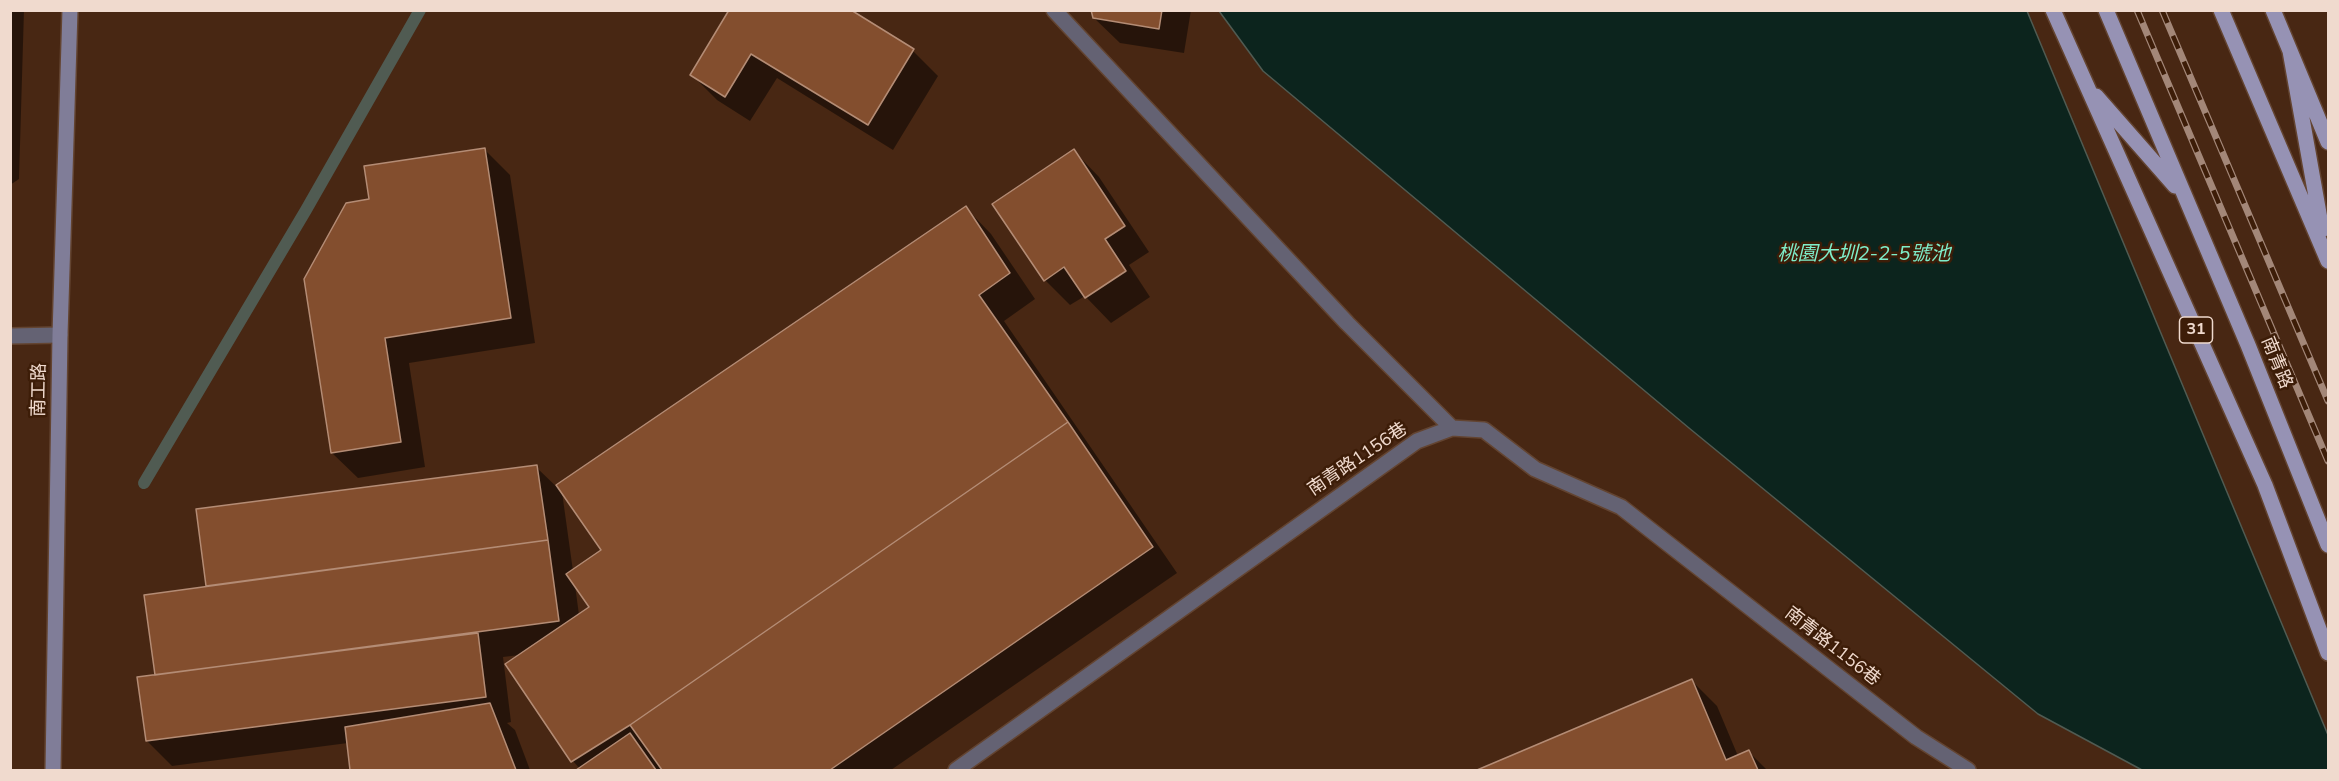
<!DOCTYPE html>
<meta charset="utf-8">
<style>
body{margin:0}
#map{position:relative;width:2339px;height:781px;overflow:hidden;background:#482713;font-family:"Nunito Sans",sans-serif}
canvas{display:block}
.frame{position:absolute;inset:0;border:12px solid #f0dace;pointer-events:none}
</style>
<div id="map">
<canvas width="2339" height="781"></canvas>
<div class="frame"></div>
</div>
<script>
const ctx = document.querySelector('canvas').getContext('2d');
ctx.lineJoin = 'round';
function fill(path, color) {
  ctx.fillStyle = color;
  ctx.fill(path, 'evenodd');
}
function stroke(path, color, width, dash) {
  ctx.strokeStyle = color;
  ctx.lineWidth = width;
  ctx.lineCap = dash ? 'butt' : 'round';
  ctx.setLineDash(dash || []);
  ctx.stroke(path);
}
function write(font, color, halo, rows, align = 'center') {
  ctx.font = font + ' "Nunito Sans","Noto Sans TC",sans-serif';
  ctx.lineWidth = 5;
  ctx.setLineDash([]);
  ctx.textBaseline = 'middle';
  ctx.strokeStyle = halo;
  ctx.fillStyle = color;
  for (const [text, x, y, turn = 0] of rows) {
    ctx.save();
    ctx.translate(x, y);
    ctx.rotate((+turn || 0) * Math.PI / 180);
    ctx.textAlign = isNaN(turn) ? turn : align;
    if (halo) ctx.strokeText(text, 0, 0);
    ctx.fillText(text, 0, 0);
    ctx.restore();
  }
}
const water = new Path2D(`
 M1219 11H2027L2328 735V770H2142L2038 714 1689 428 1263 71Z`);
fill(water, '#0c241d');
stroke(water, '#505b52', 1.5);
fill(new Path2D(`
 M10 10H24L19 179 10 185Z
 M1092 10H1191L1184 53 1120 43 1094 18Z
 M777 12 913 51 938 76 893 150 777 78 750 121 717 100 692 75Z
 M484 149 510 175 535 343 409 363 425 467 358 478 332 453 371 200Z
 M1074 151 1099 177 1149 252 1129 265 1150 297 1111 323 1085 296 1070 305 1045 280Z
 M966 208 991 234 1035 299 1004 321 1177 573 891 770H578L580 769 573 761 507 664 520 655 503 657 511 722 507 723 515 730 530 770H351L348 743 172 766 147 741 156 676 208 587 198 510 536 467 562 492 573 571 604 550ZM575 585 591 607 579 615Z
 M1692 681 1717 706 1738 756 1749 752 1767 770H1481Z`), '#0007');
stroke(new Path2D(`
 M144 483 306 210 420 10`), '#505b52', 12);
const building = new Path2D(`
 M729 10H851L914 49 868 125 751 54 725 97 690 75Z
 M1091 10H1162L1159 29 1093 18Z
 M485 148 511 318 385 338 401 442 331 453 304 279 346 203 369 199 364 166Z
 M1074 149 1125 226 1105 239 1126 271 1085 298 1064 267 1044 281 992 204Z
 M966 206 1010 273 979 295 1068 422 630 725 571 762 505 664 589 607 566 574 601 550 556 485Z
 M1068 422 1153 547 830 770H662L630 725Z
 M537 465 548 540 206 586 196 509Z
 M548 540 559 621 155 675 144 595Z
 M478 633 486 697 146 741 137 677Z
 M1692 679 1726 760 1749 750 1758 770H1477Z
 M490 703 516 770H350L345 727Z
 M630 733 656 770H576Z`);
fill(building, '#834e2e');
stroke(building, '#b48c75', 1.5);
const lane = new Path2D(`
 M10 336 60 335`);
const street = new Path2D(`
 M1054 10 1347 323 1452 428
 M956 770 1417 441 1452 428 1484 430 1535 469 1621 507 1916 737 1968 770`);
const secondary = new Path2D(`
 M53 770 60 335 70 10`);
const primary = new Path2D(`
 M2053 10 2265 485 2328 653
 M2106 10 2248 345 2328 545
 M2221 10 2328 261
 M2273 10 2328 142
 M2290 51 2322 230
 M2096 96 2175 186`);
stroke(lane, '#634431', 18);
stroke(street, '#634431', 18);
stroke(secondary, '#634431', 18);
stroke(primary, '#634431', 18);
stroke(lane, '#646273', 15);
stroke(street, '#646273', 15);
stroke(secondary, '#807d98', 15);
stroke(primary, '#9692b4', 15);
const rail = new Path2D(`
 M2137 10 2328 461
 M2162 10 2328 401`);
stroke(rail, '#a38778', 7);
stroke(rail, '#3d1d08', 4.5, [14]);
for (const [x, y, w] of [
 [2196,330,33]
]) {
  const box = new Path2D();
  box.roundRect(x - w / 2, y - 13, w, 26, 4.5);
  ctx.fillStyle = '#3d1d08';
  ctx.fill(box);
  stroke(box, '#f0dace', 1.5);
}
write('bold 16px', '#f0dace', null, [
 ["31",2196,330]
]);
write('18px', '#f0dace', '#3d1d08', [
 ["南青路",2276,363,68],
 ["南工路",40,390,-89],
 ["南青路1156巷",1358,460,-34],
 ["南青路1156巷",1832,647,38]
]);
write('italic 20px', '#7eedca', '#3d1d08', [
 ["桃園大圳2-2-5號池",1864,255]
]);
</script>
